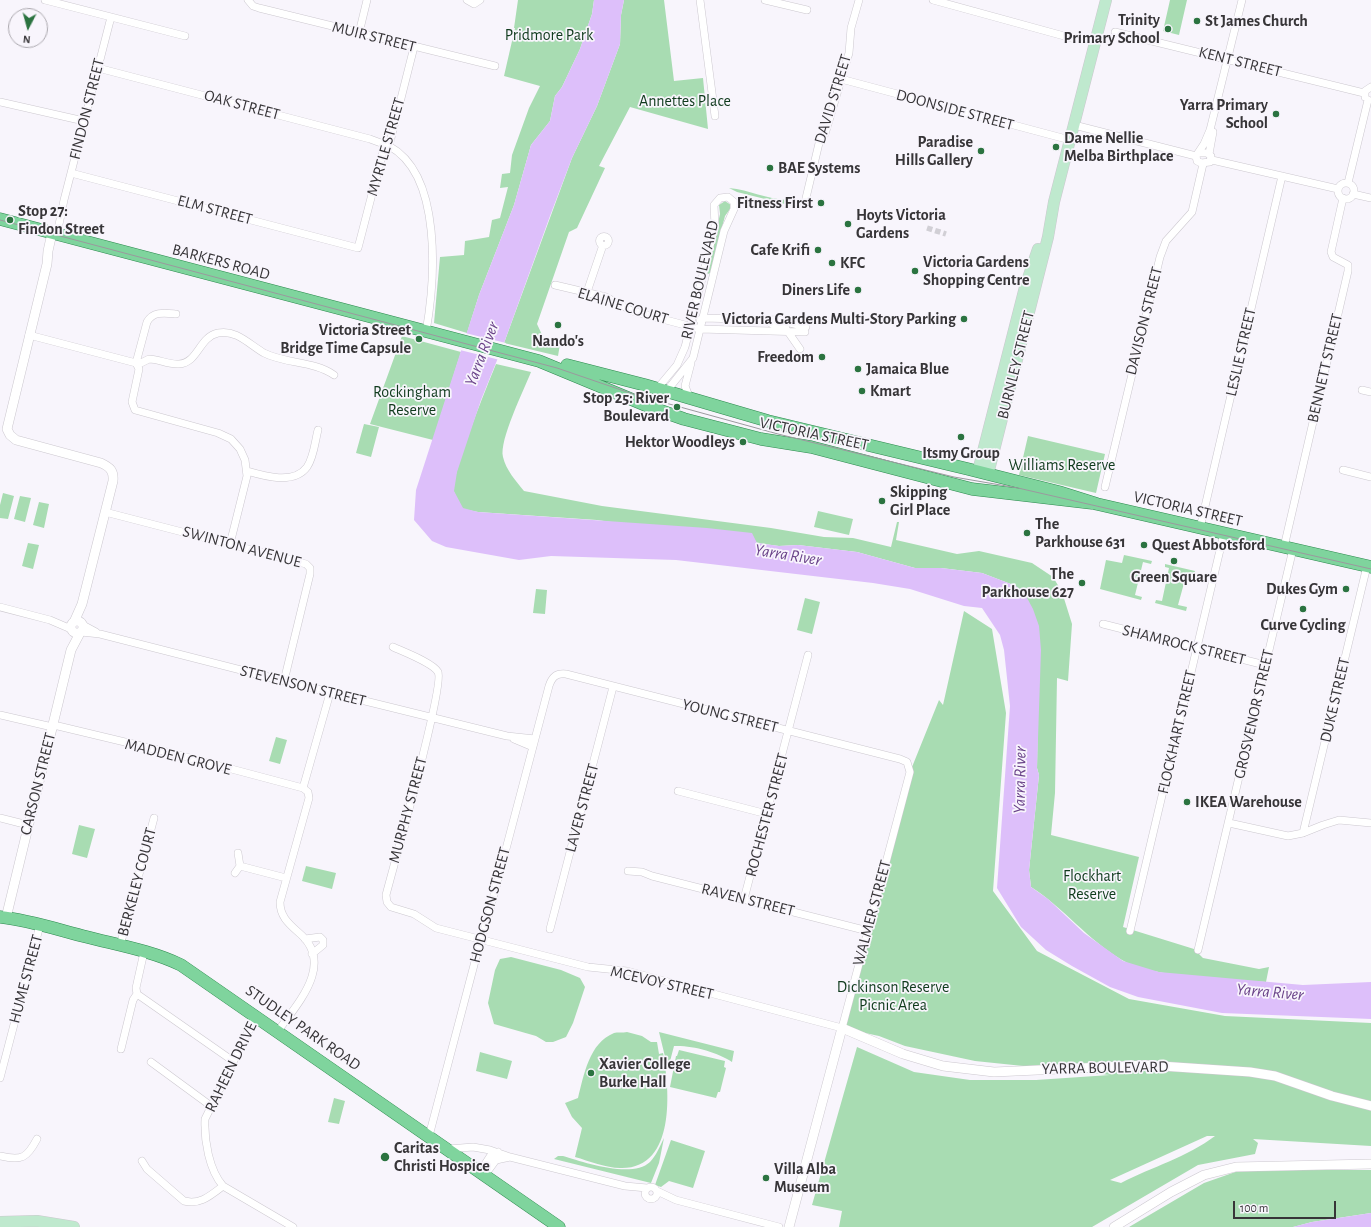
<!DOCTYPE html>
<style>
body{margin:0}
#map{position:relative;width:1371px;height:1227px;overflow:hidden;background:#f8f5fc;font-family:"Alegreya Sans",sans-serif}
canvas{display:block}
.north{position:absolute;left:8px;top:8px;width:40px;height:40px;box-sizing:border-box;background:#f8f5fc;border:1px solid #aba8ae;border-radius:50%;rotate:186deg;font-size:11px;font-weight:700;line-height:16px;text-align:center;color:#373538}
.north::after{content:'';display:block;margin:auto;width:14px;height:18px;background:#2b7340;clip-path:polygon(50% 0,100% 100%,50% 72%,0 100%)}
.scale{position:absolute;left:1233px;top:1201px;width:103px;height:18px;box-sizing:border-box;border:2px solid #373538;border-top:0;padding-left:5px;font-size:12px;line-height:14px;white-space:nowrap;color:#373538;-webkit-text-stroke:3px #f8f5fc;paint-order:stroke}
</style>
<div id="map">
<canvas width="1371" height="1227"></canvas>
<div class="north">N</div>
<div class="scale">100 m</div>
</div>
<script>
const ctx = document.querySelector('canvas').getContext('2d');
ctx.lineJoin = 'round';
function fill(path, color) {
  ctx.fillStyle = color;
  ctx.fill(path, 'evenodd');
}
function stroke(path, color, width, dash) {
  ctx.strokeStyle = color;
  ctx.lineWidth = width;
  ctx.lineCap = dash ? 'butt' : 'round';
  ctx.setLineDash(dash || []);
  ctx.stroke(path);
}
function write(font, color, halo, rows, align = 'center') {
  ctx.font = font + ' "Alegreya Sans",sans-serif';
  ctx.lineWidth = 3.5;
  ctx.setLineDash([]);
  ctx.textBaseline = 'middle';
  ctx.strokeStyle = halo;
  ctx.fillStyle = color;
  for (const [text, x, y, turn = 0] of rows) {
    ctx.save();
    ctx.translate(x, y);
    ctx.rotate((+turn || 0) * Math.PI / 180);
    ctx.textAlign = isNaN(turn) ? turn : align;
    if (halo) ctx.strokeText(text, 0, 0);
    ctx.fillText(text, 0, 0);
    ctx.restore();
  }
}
fill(new Path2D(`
 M518 0H594L592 14 580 49 562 87 555 96 550 121 531 145 514 205 479 295 467 333 434 323 440 257 464 255 465 241 489 237 492 220 500 218 508 187 500 188 502 174 510 173 512 155 529 108 540 86 504 76 515 28H514Z
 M624 0H664L674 81 703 78 708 129 630 107 599 166 605 168 577 228 569 232 537 324 544 339 560 344 558 356 504 343 572 158 597 106 620 44 621 15Z
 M1170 0H1187L1179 35 1163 31Z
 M729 188C750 190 766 199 787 200V202H799L802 204 801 208 737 192Z
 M725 201 731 205 730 209 725 216 710 273 708 274 707 272 720 214 719 205Z
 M402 336 461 352 433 440 370 424Z
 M496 364 531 372C524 390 499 440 503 457 506 470 516 481 524 491L602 506 771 528 824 537 853 538 891 547 897 522H899L896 540 957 554 979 551 1032 563 1053 577 1062 592 1072 624 1068 681 1057 678 1055 793 1051 835 1139 857 1123 927 1194 949 1203 958 1259 969 1269 967 1266 982C1229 979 1151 978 1122 960 1088 940 1064 908 1031 887L1029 870 1039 775 1037 768 1038 710 1016 586 982 573 941 568H915L857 552 798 545 779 546 757 543 597 520 478 512 463 509C460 504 456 498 454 492 450 476 488 384 496 364Z
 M364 424 379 427 371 457 356 453Z
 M1028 436 1105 454 1096 493 1019 475Z
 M3 493 14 496 8 519 0 518V505Z
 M20 496 31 498 25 522 14 519Z
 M39 502 49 504 44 528 33 525Z
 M818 511 853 519 849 535 814 527Z
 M28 543 39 545 33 569 22 566Z
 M1124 555 1152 561 1151 564 1143 562 1135 595 1142 597 1141 600 1100 589 1106 560 1122 563Z
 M1165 564 1195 571 1194 576H1186L1178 605 1187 607 1186 611 1155 603 1156 600 1162 601 1169 568 1165 567Z
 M536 589 547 590 545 614 533 613Z
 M805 598 820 602 812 634 797 630Z
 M964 611 992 629 1006 713 993 891 1037 951 1129 999 1225 1016 1371 1023V1146L1253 1139 1258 1143 1255 1154 1198 1165 1092 1227H839L842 1211 812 1205 857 1047 914 1072 970 1080H1036L1110 1075 975 1061 905 1046 879 1036 842 1028 910 772 939 700 943 705ZM1207 1136H1215C1187 1157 1152 1167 1121 1183L1110 1180Z
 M276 737 287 740 280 764 269 761Z
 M79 825 95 829 87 858 72 854Z
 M306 866 336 873 332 889 302 881Z
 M511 957 561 970 580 978 585 987 573 1023 566 1037 553 1042H546L536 1036 494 1024 488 1003 495 970 500 959Z
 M627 1032 642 1036 651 1042H657L659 1054 663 1053C670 1090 676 1170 620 1168 606 1168 589 1161 575 1157L582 1128 572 1117 565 1103 578 1098C584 1075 589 1043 614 1033 617 1032 623 1033 627 1032Z
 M659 1032 734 1051 732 1062C718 1052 691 1045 674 1046L668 1069Z
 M679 1050 725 1061 724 1067 726 1068 720 1092H718L716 1098 670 1087 676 1056H677Z
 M480 1052 512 1061 507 1079 476 1071Z
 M334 1098 345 1101 339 1124 328 1122Z
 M664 1138 659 1163 651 1183 554 1159 558 1156H563C583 1162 632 1179 650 1162 656 1156 660 1146 664 1138Z
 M671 1140 705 1151 693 1188 669 1181 661 1187 655 1185Z
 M1241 1170H1371V1213L1312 1222 1293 1227H1129L1204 1183Z`), '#a8dcb2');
fill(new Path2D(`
 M594 0H624L621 15 620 44 597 106 572 158 550 216 504 343 481 400 457 472 454 491 463 508 478 512 707 528 752 533 757 543 779 546 798 545 857 552 915 568H941L982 573 1016 586 1026 596 1033 609 1039 626 1041 650 1037 768 1039 775 1029 870 1031 887 1048 899 1084 933 1123 961 1159 972 1303 985 1371 982V1019L1222 1013 1138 997 1110 987 1072 966 1046 950 1021 927 997 888 1010 706 1004 650 1000 635 982 608 964 606 910 589 873 583 676 560 551 556 519 560 446 547 432 541 414 520 416 490 479 295 514 205 531 145 550 121 555 96 562 87 580 49 592 14Z
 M1371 1213V1227H1293L1312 1222Z`), '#ddbffa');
fill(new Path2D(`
 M465 333 506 343 500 360 460 350Z`), '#f8f5fc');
stroke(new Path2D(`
 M927 228 946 234`), '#d1cfd5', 5.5, [5.5, 3]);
const minor = new Path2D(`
 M45 0 185 36
 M248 0 253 6 259 8 495 66
 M467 0 474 4 480 0
 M700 0 715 116
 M765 0 807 10
 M933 0 1075 39H1096
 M1115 32 1364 93
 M359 33 367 0
 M98 68 370 139 389 146 414 47
 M841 79 1070 140
 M1365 97V91L1371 87
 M0 102 84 121
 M1074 125 1196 156
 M389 146C443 175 435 281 426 332
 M1200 153H1207L1211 156 1210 162 1201 163 1197 161 1196 156 1204 144 1210 130 1242 0
 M1209 154 1213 132
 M1212 160 1338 189
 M71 173 358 248 385 144
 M1348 183 1368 100
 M1338 191a8 8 0 1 1 16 0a8 8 0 1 1-16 0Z
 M1353 194 1371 198
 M806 198 820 139 825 134 849 53 851 28 859 0
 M57 234 64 200 111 17
 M599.5 241a4.5 4.5 0 1 1 9 0a4.5 4.5 0 1 1-9 0Z
 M555 285 606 297 632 311 700 329 805 332
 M587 292 603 245
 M700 320 703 318 778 320 806 327
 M766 320 772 324 784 326 800 349
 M29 335 136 363 139 369 132 402 135 410 218 433 231 439 240 449 245 460 247 476 230 544
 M136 363 147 322C153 311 165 313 176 314
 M137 365 149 359C159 359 168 365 179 364 198 363 199 337 218 333 236 329 250 345 264 353 286 364 314 361 334 375
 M657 389 677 365 685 347 715 226 714 205 720 198 728 197 734 202V209L724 231 693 358 666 392
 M1362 390 1371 392
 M690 399 685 386 691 363
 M1343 470 1371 477
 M247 471C264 476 294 485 307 467 314 457 315 441 318 430
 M1105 487 1160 257 1166 241 1192 212 1203 164
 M105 512 306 564 310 568V574L284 681
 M1200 528 1282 176
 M1284 547 1348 271V265L1333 257 1331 252 1343 198
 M0 607 50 620 71 629
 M1103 624 1265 665
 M83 625 96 632
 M81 632 100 634 284 681 507 736 535 739
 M393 647C404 652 433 663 438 672 445 684 393 868 386 895L387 902 391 907 414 914 436 928 588 967 627 971 842 1028 910 772 907 762 900 759 566 674C556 673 552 677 549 686L488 917C483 933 478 949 474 965L429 1136
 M0 715 48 726H58L175 754 303 788
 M514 739 533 747
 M678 791 767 814
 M0 818 28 825
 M1229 823 1288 836 1303 833 1323 825 1339 820 1371 823
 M1303 833 1367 566
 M240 866 286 878
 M628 871 642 872 652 876 868 931
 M235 873 240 866 238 853
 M744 899 808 655
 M550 929 613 687
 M1130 931 1224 533
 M305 939 320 937 323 940V945L312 954
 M120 946 154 818
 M1198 950 1293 549
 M137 994 233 1061
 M278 1031C298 1003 336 963 298 932 288 923 280 916 280 902L309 798 308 792 303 788 330 693
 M121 1049 133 1000 137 994 136 988 144 952
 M151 1062 211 1106
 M0 1078 40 925
 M448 1149 473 1147 490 1150 510 1157 625 1186 647 1188
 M0 1156C22 1161 27 1158 37 1139
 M142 1161 147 1169 184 1201C200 1205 210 1196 223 1186 209 1170 204 1140 205 1119L256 1016
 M480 1172 491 1155 498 1152
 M485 1175 496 1160 510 1157
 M223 1186 293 1227
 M645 1193a6 6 0 1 1 12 0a6 6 0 1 1-12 0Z
 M657 1191 676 1200 779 1227`);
const tertiary = new Path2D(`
 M52 233 48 251 47 264 7 429 10 435 16 440 101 463C110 467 114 471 113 481L82 604 74 622
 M71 627a6 6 0 1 1 12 0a6 6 0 1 1-12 0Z
 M6 918 71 650 80 633
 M789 1227 842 1028 903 1054 943 1066 994 1072 1146 1065 1250 1072 1275 1076 1332 1096 1371 1106
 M1114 1227 1171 1192 1204 1175 1236 1167 1371 1164`);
const secondary = new Path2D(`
 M978 471 1025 287 1038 249
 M988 474 1048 237 1054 202 1106 0
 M0 1222 37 1221 74 1227`);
const primary = new Path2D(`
 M0 219 539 361 650 407 684 419 761 439 811 447 972 489 1092 503
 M567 365 645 385 768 421 968 469 1059 492 1097 504 1371 567
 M0 917C29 920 59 930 87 937 118 945 152 951 181 965L559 1227`);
stroke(minor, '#ccc8cf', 8);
stroke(tertiary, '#ccc8cf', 10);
stroke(secondary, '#ccc8cf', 12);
stroke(primary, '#2e8a4f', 13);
stroke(minor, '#fff', 7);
stroke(tertiary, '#fff', 9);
stroke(secondary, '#bfe9ce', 11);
stroke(primary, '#7fd49d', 12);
stroke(new Path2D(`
 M0 220 557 368 633 394 778 434 954 477 1018 488 1371 569`), '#9b999e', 1);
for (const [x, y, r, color] of [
 [1197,21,4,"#2b7340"],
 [1168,29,4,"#2b7340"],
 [1276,114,4,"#2b7340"],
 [1056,147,4,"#2b7340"],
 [981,151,4,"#2b7340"],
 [770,168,4,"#2b7340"],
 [821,203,4,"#2b7340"],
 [10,220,4,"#2b7340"],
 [848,224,4,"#2b7340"],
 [818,250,4,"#2b7340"],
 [832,263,4,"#2b7340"],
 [915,271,4,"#2b7340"],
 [858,290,4,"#2b7340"],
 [964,319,4,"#2b7340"],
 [558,325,4,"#2b7340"],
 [419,339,4,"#2b7340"],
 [822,357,4,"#2b7340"],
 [858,369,4,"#2b7340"],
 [862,391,4,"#2b7340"],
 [677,407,4,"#2b7340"],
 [961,437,4,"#2b7340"],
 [743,442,4,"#2b7340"],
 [882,501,4,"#2b7340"],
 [1027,533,4,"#2b7340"],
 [1144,545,4,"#2b7340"],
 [1174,561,4,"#2b7340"],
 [1082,583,4,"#2b7340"],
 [1346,589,4,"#2b7340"],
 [1303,609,4,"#2b7340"],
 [1187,802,4,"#2b7340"],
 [591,1073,4,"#2b7340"],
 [385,1157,5,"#2b7340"],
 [766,1178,4,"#2b7340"]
]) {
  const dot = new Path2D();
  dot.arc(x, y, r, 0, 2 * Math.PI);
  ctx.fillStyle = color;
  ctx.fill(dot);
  stroke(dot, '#f8f5fc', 1.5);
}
write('bold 16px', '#373538', '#f8f5fc', [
 ["Trinity",1160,20,"right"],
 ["Primary School",1160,38,"right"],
 ["St James Church",1205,21],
 ["Yarra Primary",1268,105,"right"],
 ["School",1268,123,"right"],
 ["Dame Nellie",1064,138],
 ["Melba Birthplace",1064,156],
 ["Paradise",973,142,"right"],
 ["Hills Gallery",973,160,"right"],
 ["BAE Systems",778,168],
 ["Fitness First",813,203,"right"],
 ["Stop 27:",18,211],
 ["Findon Street",18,229],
 ["Hoyts Victoria",856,215],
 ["Gardens",856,233],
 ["Cafe Krifi",810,250,"right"],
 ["Victoria Gardens",923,262],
 ["Shopping Centre",923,280],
 ["KFC",840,263],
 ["Diners Life",850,290,"right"],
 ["Victoria Gardens Multi-Story Parking",956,319,"right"],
 ["Victoria Street",411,330,"right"],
 ["Bridge Time Capsule",411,348,"right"],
 ["Nando's",558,341,"center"],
 ["Freedom",814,357,"right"],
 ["Jamaica Blue",866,369],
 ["Kmart",870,391],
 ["Stop 25: River",669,398,"right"],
 ["Boulevard",669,416,"right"],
 ["Hektor Woodleys",735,442,"right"],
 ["Itsmy Group",961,453,"center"],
 ["Skipping",890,492],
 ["Girl Place",890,510],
 ["The",1035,524],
 ["Parkhouse 631",1035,542],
 ["Quest Abbotsford",1152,545],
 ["The",1074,574,"right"],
 ["Parkhouse 627",1074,592,"right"],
 ["Green Square",1174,577,"center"],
 ["Dukes Gym",1338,589,"right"],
 ["Curve Cycling",1303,625,"center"],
 ["IKEA Warehouse",1195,802],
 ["Xavier College",599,1064],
 ["Burke Hall",599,1082],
 ["Caritas",394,1148],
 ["Christi Hospice",394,1166],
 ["Villa Alba",774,1169],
 ["Museum",774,1187]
], 'left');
write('16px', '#103b1d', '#f8f5fc', [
 ["Pridmore Park",549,35],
 ["Annettes Place",685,101],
 ["Rockingham",412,392],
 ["Reserve",412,410],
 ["Williams Reserve",1062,465],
 ["Flockhart",1092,876],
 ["Reserve",1092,894],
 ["Dickinson Reserve",893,987],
 ["Picnic Area",893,1005]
]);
write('16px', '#373538', '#f8f5fc', [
 ["MUIR STREET",374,37,14],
 ["KENT STREET",1240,62,14],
 ["DAVID STREET",833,99,-73],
 ["OAK STREET",242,105,15],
 ["FINDON STREET",87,109,-76],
 ["DOONSIDE STREET",955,110,15],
 ["MYRTLE STREET",386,147,-74],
 ["ELM STREET",215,210,15],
 ["BARKERS ROAD",221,262,15],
 ["RIVER BOULEVARD",700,280,-77],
 ["ELAINE COURT",623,306,17],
 ["DAVISON STREET",1144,321,-76],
 ["LESLIE STREET",1241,352,-77],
 ["BURNLEY STREET",1016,365,-76],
 ["BENNETT STREET",1325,368,-77],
 ["VICTORIA STREET",814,434,12],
 ["VICTORIA STREET",1188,509,13],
 ["SWINTON AVENUE",242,547,15],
 ["SHAMROCK STREET",1184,645,14],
 ["STEVENSON STREET",303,686,14],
 ["DUKE STREET",1335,700,-77],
 ["GROSVENOR STREET",1254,714,-77],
 ["YOUNG STREET",730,716,14],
 ["FLOCKHART STREET",1177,732,-77],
 ["MADDEN GROVE",178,757,14],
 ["CARSON STREET",38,784,-76],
 ["LAVER STREET",582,808,-75],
 ["MURPHY STREET",408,810,-75],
 ["ROCHESTER STREET",767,815,-75],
 ["BERKELEY COURT",137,882,-75],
 ["RAVEN STREET",748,900,14],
 ["HODGSON STREET",490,905,-75],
 ["WALMER STREET",872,913,-75],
 ["HUME STREET",26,979,-75],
 ["MCEVOY STREET",662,983,13],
 ["STUDLEY PARK ROAD",303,1028,35],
 ["RAHEEN DRIVE",231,1067,-64],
 ["YARRA BOULEVARD",1105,1068,-1]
]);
write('italic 17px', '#6a4389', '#f8f5fc', [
 ["Yarra River",482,354,-69],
 ["Yarra River",788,555,9],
 ["Yarra River",1020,780,-89],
 ["Yarra River",1270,992,5]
]);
</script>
